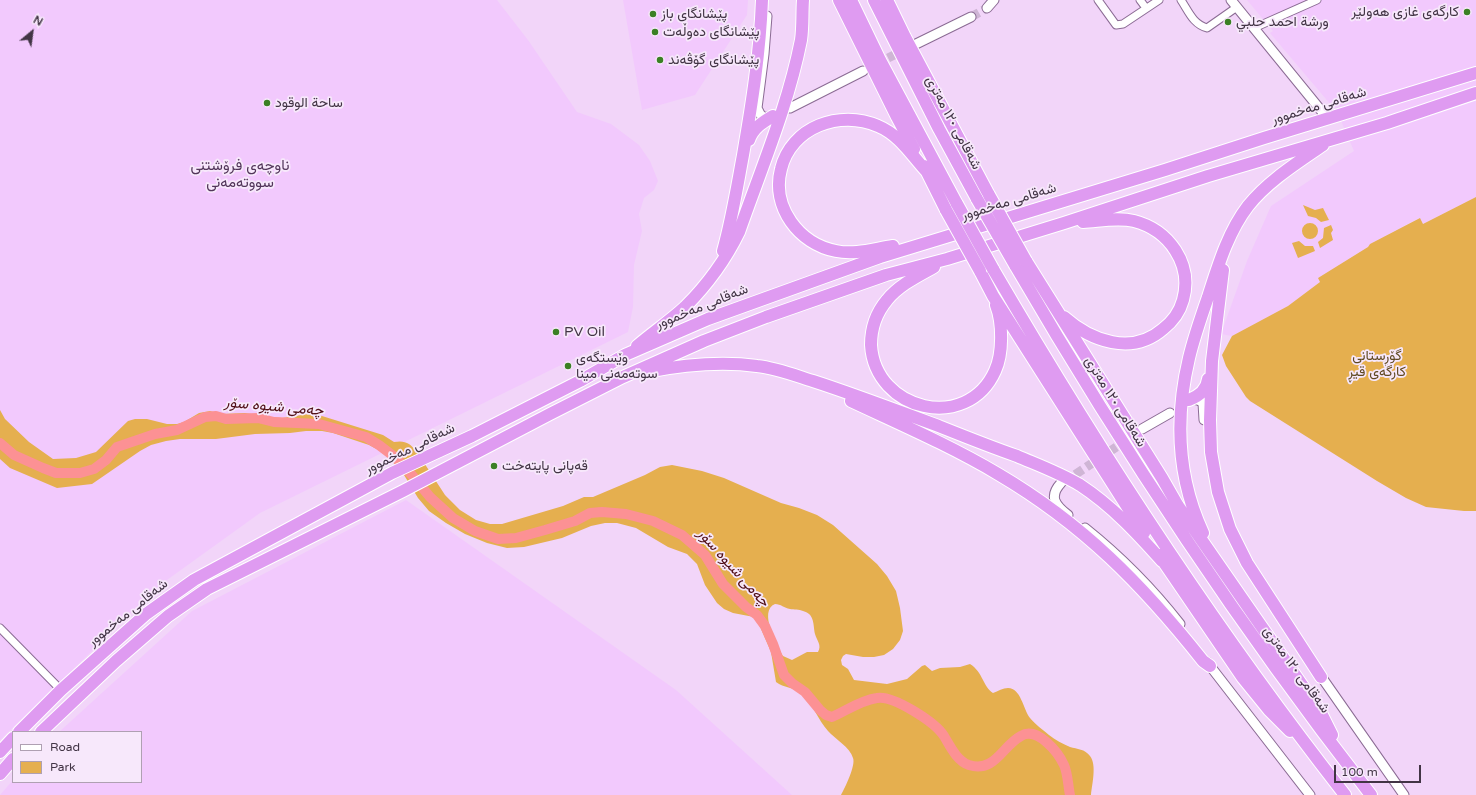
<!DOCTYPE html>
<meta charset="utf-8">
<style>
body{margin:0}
#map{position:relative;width:1476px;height:795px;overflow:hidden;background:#f2d5f9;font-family:"Varela Round",sans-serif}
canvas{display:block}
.legend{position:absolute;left:12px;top:731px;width:130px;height:52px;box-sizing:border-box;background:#f7e8fb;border:1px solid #afa0b2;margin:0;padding:5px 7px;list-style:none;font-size:12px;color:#423445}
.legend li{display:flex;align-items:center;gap:8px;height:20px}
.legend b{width:20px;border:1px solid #afa0b2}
.north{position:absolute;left:12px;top:12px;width:40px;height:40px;-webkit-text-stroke:3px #f7e8fb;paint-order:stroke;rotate:29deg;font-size:11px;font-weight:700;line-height:16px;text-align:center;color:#423445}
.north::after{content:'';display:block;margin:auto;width:14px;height:18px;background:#423445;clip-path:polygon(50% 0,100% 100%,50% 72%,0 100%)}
.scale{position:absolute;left:1334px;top:765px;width:87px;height:18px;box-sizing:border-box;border:2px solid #423445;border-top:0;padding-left:5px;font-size:12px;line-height:14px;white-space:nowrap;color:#423445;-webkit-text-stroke:3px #f7e8fb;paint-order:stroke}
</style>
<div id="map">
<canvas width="1476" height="795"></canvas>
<ul class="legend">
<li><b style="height:5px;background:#fff"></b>Road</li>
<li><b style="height:11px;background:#e5af4f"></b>Park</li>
</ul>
<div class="north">N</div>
<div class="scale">100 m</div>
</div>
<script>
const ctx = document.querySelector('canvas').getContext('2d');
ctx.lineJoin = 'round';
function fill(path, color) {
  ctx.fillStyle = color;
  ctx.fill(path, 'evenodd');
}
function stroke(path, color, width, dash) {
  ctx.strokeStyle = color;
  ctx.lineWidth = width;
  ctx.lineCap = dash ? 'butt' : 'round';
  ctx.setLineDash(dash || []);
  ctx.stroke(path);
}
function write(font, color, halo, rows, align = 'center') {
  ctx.font = font + ' "Varela Round",Vazirmatn,sans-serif';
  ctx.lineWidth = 3.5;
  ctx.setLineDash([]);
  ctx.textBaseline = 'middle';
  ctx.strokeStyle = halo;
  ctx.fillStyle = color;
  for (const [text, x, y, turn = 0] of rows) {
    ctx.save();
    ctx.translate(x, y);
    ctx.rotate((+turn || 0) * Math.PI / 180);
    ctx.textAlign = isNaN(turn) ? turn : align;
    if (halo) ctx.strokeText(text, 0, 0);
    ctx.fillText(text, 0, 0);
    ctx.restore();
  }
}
fill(new Path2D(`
 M0 0H497L528 40 577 112 611 124 639 145 650 161 658 181 654 190 644 198 639 214 642 231 634 265 633 307 628 332 260 513 160 585 0 740Z
 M623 0H748L747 15 695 95 642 110Z
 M1247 0H1476V197L1423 224 1419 218 1370 244 1368 247 1318 278 1320 282 1288 306 1232 336 1221 334 1247 261 1271 206 1354 151 1335 107 1331 105 1270 33 1273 31Z
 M406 500 676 690 792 795H0L13 780V782H141V732H59L192 611Z`), '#f2c9fd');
fill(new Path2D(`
 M1476 197V511H1464L1426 507 1406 498 1377 481 1250 401 1246 397 1226 366 1222 355 1232 336 1288 306 1320 282 1318 278 1368 247 1370 244 1420 218 1423 224Z
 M1303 205 1315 210 1323 208 1329 220 1321 222 1316 218 1308 216Z
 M1302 231a8 8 0 1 1 16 0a8 8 0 1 1-16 0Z
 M1331 225 1333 230 1331 233 1333 240 1320 248 1318 242 1323 238 1324 228Z
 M1299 241 1305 246H1313L1315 251 1298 258 1292 243Z
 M0 410 5 419 29 442 53 459 76 458 96 452 128 421 135 419H147L167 424H177L184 422 199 413 210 411 220 414 245 413 271 417 282 418 308 414 322 416 383 435 394 442C405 440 410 443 417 452L445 495 460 510 476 520 490 524H502L563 506 584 497H593L645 475 660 467 672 465 702 471 724 478 781 503 799 508 817 515 833 525 877 564 887 576 896 591 900 608 903 631 900 640 893 649 884 655 874 657H863L846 654 843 656 841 660 842 665 848 669 854 680 887 684 907 679 922 666 925 665 932 671 940 668 960 667 970 664C983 672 983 687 993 693 998 691 1003 688 1008 688 1021 688 1023 709 1030 718 1035 724 1043 730 1049 735 1055 740 1063 744 1070 747 1077 749 1085 749 1090 756 1097 765 1092 784 1091 795H841C845 788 856 765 853 758 850 747 835 739 828 731 818 720 812 702 801 693 793 687 784 688 776 682L771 652 758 622 754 617 733 613 724 609 717 603 705 585 697 564 687 554 668 547 636 528 617 523H605L591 526 562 538 524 547 507 548 487 543 465 534 446 523 429 511 418 498 404 475 390 459 382 452 369 445 333 433 322 431H306L290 433 255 434 216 439H180L166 441 151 445 140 451 92 484 57 488 10 468 0 459ZM775 604C781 604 784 608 790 609 794 610 799 609 803 611 815 614 813 625 815 634 817 641 822 645 818 652H807L792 660 783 656C777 645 758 611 775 604Z`), '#e5af4f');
stroke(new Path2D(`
 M0 443 14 455 43 468 56 473H80L94 469 106 460 117 447 155 434 177 430 205 417 216 416 226 419 258 418 274 422 319 424 366 437 379 445 396 458 411 474 430 497 453 518 475 531 498 539 516 538 545 530 575 521 590 513 602 512 626 514 653 521 682 535 705 555 723 584 746 607 757 615 765 626 773 644 784 675 792 683 805 692 820 710 826 715 832 717C846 711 861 700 877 698 893 695 935 722 944 736 950 746 957 761 969 765 995 773 1002 746 1021 736 1037 726 1058 752 1064 765 1068 774 1068 786 1070 795`), '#fc9194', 10);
stroke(new Path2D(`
 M971 17 987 8
 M876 64 906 49
 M1064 482 1140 431`), '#cfb5d5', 9, [9, 4.5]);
const street = new Path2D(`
 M1098 0 1116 25 1123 24 1159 0
 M1140 0 1146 8
 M1181 0C1189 12 1193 24 1207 28L1237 7
 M1254 28 1317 0
 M0 628 61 690`);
const secondary = new Path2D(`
 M1231 0 1328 119
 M987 8 994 0
 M767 16 764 54 757 108 760 114 764 118 772 116
 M916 44 971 17
 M790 108 863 71
 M1192 399 1198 400 1203 403 1204 420
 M1142 429 1170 413
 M1061 483C1048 497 1056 506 1068 515
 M1085 528C1120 556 1152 588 1180 624
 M1207 662 1310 795
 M1318 672 1404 795`);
const highway = new Path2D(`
 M839 0 897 117 914 149
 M851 0 880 60 957 204
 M874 0 939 129 977 199
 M887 0 905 37 989 195
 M749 140C753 128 763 122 773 116
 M924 166 946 210
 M893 246C873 249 855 255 836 251 799 244 771 207 781 169 791 127 840 109 878 126 900 135 912 156 928 173
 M723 251C732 219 737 187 743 155 752 103 760 53 762 0
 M1026 261 1162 478 1178 506 1320 711 1332 735
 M1015 265C1122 449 1240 627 1371 795
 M934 267C918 276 899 285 887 300 876 313 871 328 871 345 875 411 967 433 995 371 1003 354 1003 323 996 305
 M993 269C1099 451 1215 629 1345 795
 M1223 270 1212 361 1210 420 1211 452 1218 492 1230 529 1247 563 1321 677
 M980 271 993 296 1144 533
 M1064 317C1091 341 1132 356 1163 329 1172 322 1180 311 1183 300 1193 264 1169 230 1134 221 1118 217 1100 221 1083 222
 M637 346C652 333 670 321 685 307 707 285 725 261 739 232 761 169 788 106 801 40 803 27 802 13 803 0
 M646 372C682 365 721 361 757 366 776 368 794 375 813 381 856 395 898 411 941 427 966 437 991 447 1017 456 1038 465 1060 473 1080 485 1112 506 1137 533 1162 561
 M1189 400C1199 396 1207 390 1208 379
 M851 401C900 424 951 446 998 474 1083 524 1142 584 1203 661L1210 666
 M1203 533C1177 477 1175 417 1189 358 1194 337 1201 317 1208 297 1218 266 1228 232 1248 206 1268 181 1297 163 1323 145
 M1159 555 1243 678 1269 710 1290 731
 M19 732 61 690 146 614 194 580 392 473 472 436 580 381 625 355 708 319 880 257 1165 170 1264 138 1476 73
 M41 732 116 661 168 616 207 589 403 491 550 414 623 377 704 341 766 317 886 275 947 259 1064 223 1208 176 1387 123 1476 93
 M0 752 13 738
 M0 774 13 759`);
stroke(street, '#8b6b94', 9);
stroke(secondary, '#8b6b94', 11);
stroke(highway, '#fff', 14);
stroke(street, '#fff', 7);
stroke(secondary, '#fff', 9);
stroke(highway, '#df9bf1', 12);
const highwayBridge = new Path2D(`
 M989 195 1026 261
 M977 199 1015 265
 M957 204 993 269
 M946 210 980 271`);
stroke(highwayBridge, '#fff', 14, []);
stroke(highwayBridge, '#df9bf1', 12);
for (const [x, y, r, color] of [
 [1467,12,4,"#3b8024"],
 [653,14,4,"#3b8024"],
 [1228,22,4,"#3b8024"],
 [655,32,4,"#3b8024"],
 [660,60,4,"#3b8024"],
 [267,103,4,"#3b8024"],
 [556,332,4,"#3b8024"],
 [568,366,4,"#3b8024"],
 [494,466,4,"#3b8024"]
]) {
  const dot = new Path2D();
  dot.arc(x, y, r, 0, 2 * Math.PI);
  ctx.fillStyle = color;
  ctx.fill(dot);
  stroke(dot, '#f7e8fb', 1.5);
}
write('14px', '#423445', '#f7e8fb', [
 ["کارگەی غازی هەولێر",1459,12,"right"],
 ["پێشانگای باز",661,14],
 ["ورشة احمد حلبي",1236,22],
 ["پێشانگای دەوڵەت",663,32],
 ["پێشانگای گۆڤەند",668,60],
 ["ساحة الوقود",275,103],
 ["PV Oil",564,332],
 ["وێستگەی",576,358],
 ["سوتەمەنی مینا",576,374],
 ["قەپانی پایتەخت",502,466]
], 'left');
write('14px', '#423445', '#f7e8fb', [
 ["شەقامی مەخموور",1319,106,-17],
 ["شەقامی ١٢٠ مەتری",953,123,62],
 ["شەقامی مەخموور",1009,202,-17],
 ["شەقامی مەخموور",702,307,-22],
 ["شەقامی ١٢٠ مەتری",1115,402,58],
 ["شەقامی مەخموور",410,449,-26],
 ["شەقامی مەخموور",128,613,-39],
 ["شەقامی ١٢٠ مەتری",1296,670,54]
]);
write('14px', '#604922', '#f7e8fb', [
 ["گۆڕستانی",1377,356],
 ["کارگەی قیڕ",1377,372]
]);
write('15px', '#52355a', '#f7e8fb', [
 ["ناوچەی فرۆشتنی",240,166],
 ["سووتەمەنی",240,183]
]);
write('italic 15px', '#500f17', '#f7e8fb', [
 ["چەمی شیوە سۆر",274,407,5],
 ["چەمی شیوە سۆر",733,568,48]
]);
</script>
